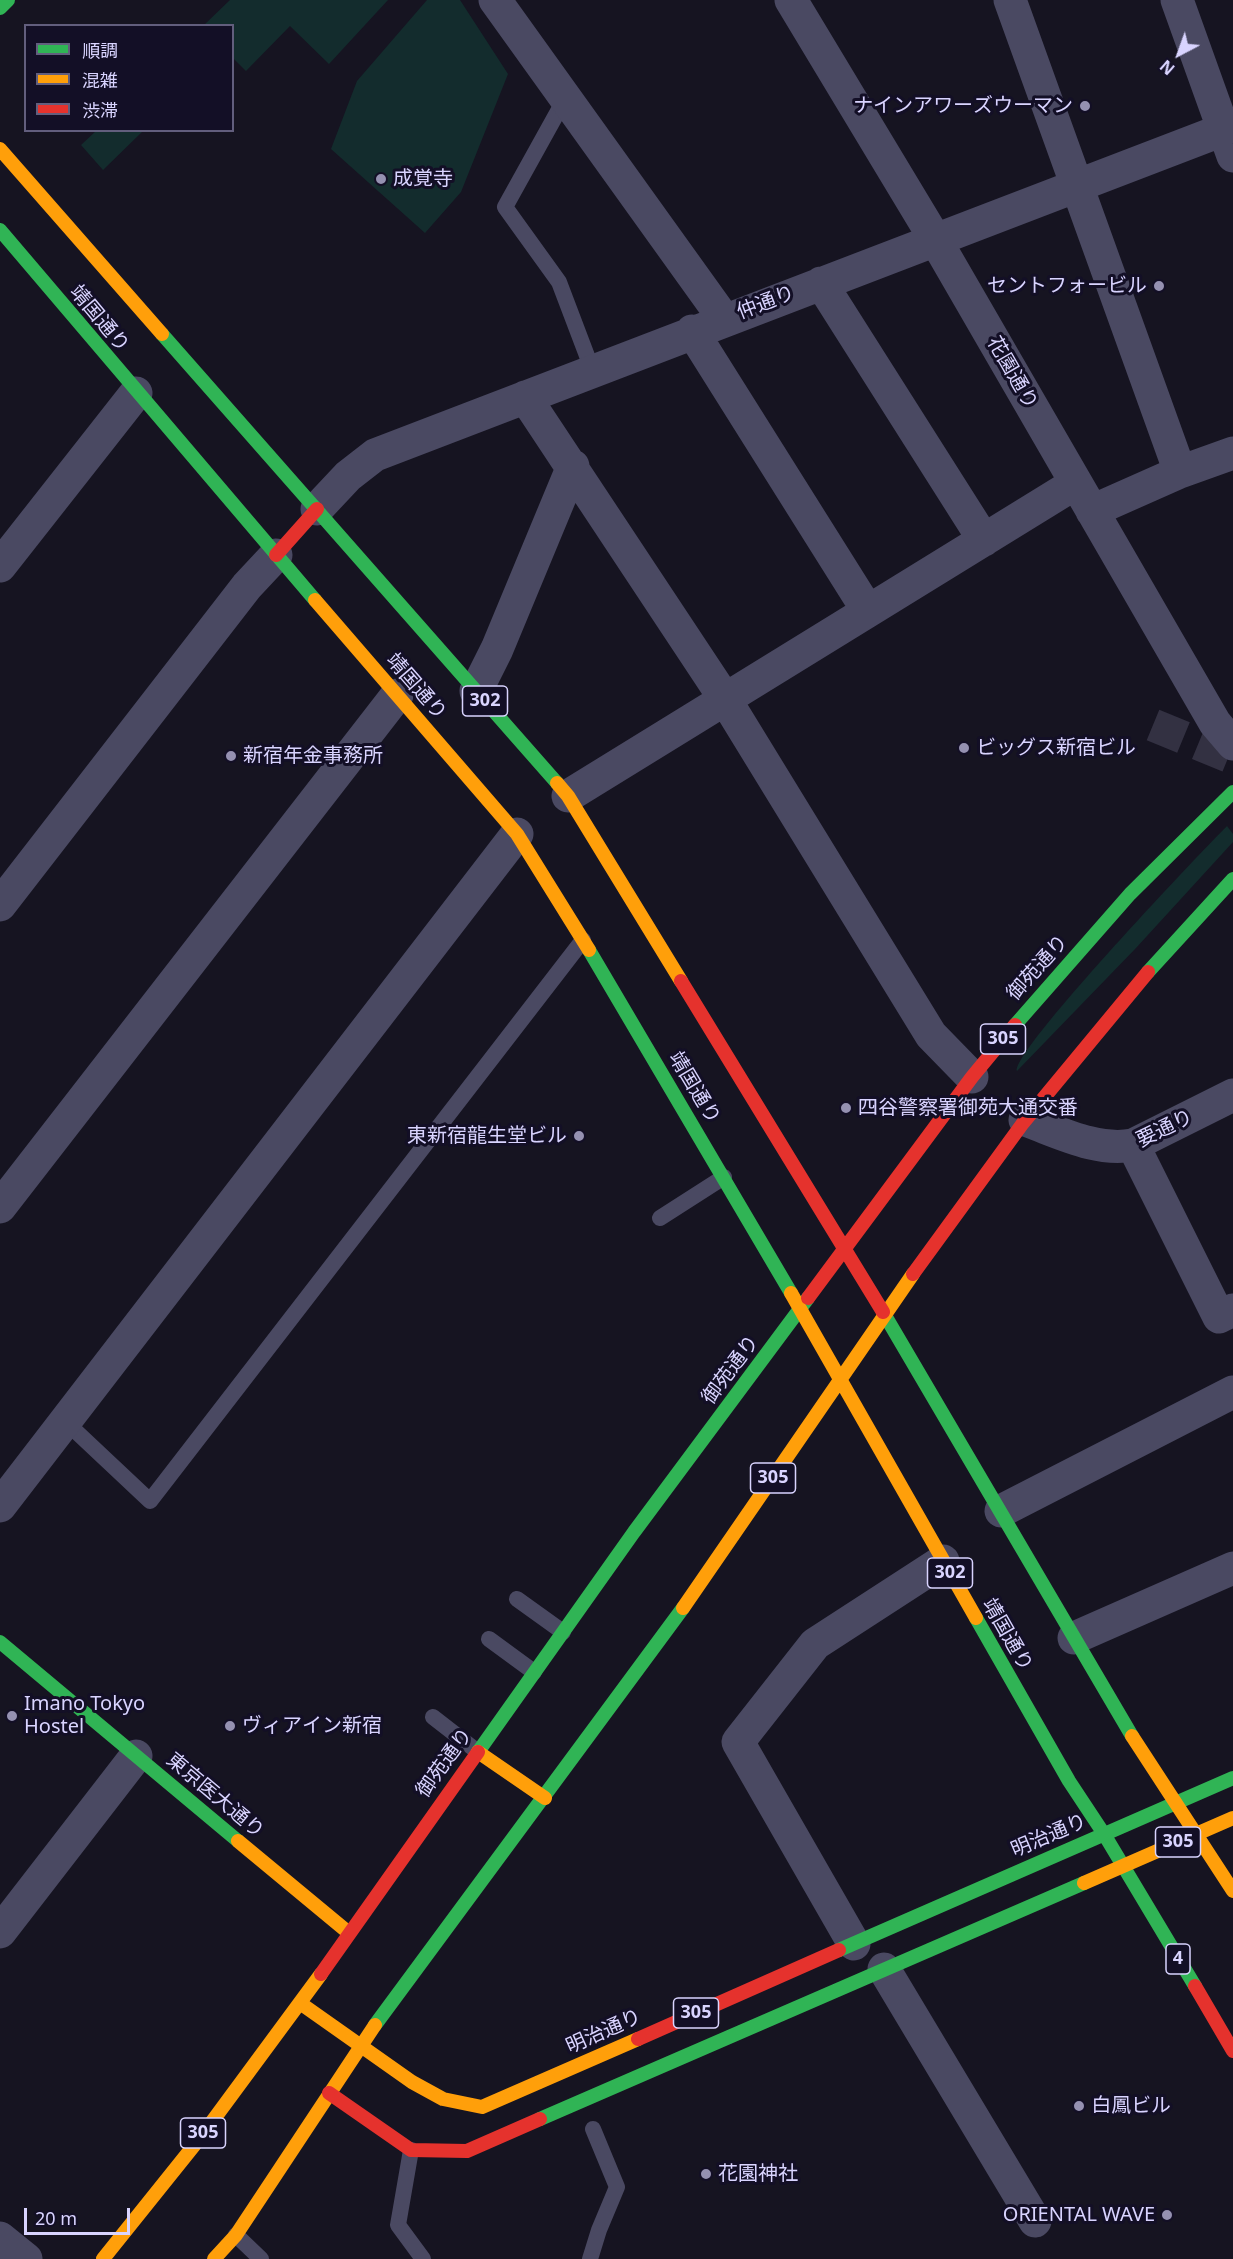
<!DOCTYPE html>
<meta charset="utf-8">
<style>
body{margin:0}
#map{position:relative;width:1233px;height:2259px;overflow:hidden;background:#161421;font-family:"Noto Sans","Noto Sans JP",sans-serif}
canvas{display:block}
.legend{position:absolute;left:24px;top:24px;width:210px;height:108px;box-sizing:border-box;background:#130f26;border:2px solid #625e7d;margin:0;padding:8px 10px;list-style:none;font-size:18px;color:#d9d4ff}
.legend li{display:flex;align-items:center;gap:12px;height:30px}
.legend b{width:30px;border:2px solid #625e7d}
.north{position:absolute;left:1149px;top:24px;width:60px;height:60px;-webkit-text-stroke:4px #130f26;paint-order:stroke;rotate:221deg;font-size:16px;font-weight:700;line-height:24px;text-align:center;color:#d9d4ff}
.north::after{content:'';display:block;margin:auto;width:21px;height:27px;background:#d9d4ff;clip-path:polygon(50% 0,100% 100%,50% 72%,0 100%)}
.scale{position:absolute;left:24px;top:2208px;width:106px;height:27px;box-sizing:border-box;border:3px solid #d9d4ff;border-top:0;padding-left:8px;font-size:18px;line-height:21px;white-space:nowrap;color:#d9d4ff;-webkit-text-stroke:4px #130f26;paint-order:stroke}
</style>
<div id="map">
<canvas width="1233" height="2259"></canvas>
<ul class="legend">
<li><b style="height:8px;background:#30b455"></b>順調</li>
<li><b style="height:8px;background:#ff9f0a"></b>混雑</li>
<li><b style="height:8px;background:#e5322d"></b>渋滞</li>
</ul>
<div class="north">N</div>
<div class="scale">20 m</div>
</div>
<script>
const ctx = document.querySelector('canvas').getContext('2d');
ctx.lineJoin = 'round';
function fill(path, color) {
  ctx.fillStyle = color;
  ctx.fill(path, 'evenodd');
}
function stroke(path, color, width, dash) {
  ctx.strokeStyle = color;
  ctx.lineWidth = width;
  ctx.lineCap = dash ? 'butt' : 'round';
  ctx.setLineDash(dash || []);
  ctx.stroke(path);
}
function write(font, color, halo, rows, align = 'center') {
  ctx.font = font + ' "Noto Sans","Noto Sans JP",sans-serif';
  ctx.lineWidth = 6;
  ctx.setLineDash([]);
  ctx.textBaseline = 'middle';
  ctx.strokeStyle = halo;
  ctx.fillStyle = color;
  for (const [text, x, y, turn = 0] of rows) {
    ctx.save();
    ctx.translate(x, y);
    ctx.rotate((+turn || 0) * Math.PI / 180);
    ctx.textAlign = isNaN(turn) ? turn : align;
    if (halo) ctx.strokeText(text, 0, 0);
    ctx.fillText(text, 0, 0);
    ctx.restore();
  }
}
fill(new Path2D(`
 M230 0H388L329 64 290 26 246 71 233 58 232 26 204 25Z
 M427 0H460L508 74 461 192 425 233 331 149 357 81Z
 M96 131V130L143 131 103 170 81 145Z
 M1227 826 1233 834V842L1136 948 1017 1071C1013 1050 1200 853 1227 826Z`), '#132c2d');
stroke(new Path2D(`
 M1153 725 1233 758`), '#333142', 33, [33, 16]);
stroke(new Path2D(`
 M566 97 505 207 559 282 592 369
 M660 1218 724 1177
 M66 1422 150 1501 583 940
 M517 1599 563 1632
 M489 1639 534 1672
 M433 1717 478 1752
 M411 2150 398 2225 423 2259
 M236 2235 261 2259
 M590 2259 599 2230 617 2187 593 2129`), '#4a4962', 16);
stroke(new Path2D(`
 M495 0 724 319
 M791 0 935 239 1215 723 1233 744
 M1010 0 1180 472
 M1177 0 1233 156
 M821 283 984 540
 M692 331 868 611
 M525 397 725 699 931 1035 972 1077
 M317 509 348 476 375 455 1233 126
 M1092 511 1180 472 1233 453
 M0 566 136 393
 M476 691 497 649 573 466
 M568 796 1076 483
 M0 905 247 586 276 555
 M1025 1120C1059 1132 1097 1152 1133 1145L1233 1095
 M1133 1145 1219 1317 1233 1310
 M0 1207 397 695
 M0 1506 517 834
 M1001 1511 1233 1392
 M1074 1638 1233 1568
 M0 1932 136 1756
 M854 1944 738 1742 815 1644 943 1561
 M884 1969 1035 2221
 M0 2238 26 2259`), '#4a4962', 33);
stroke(new Path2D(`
 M0 8 8 0
 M0 230 315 600
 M162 334 557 783
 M589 950 791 1293
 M1148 972 1233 879
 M1015 1025 1130 894 1233 792
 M883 1312 1132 1736
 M976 1618 1069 1781 1104 1834 1195 1986
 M0 1642 238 1841
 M478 1752 634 1532 808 1298
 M839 1950 1233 1778
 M375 2025 683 1608
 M540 2119 1084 1883`), '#30b455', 14);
stroke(new Path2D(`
 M0 149 162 334
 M315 600 517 834 589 950
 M557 783 568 796 681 981
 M791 1293 976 1618
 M683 1608 913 1274
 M1132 1736 1233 1891
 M478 1752 545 1798
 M238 1841 349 1933
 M1084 1883 1233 1818
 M300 2003 412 2082 443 2099 482 2107 638 2039
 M103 2259 200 2138 321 1974
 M214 2259 236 2235 375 2025`), '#ff9f0a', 14);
stroke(new Path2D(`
 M276 555 317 509
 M681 981 883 1312
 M913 1274 1023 1123 1148 972
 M808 1298 972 1077 1015 1025
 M321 1974 478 1752
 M1195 1986 1233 2051
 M638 2039 839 1950
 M329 2093 411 2150 467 2151 540 2119`), '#e5322d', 14);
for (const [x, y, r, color] of [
 [1085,106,6,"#9591b1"],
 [381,179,6,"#9591b1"],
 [1159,286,6,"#9591b1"],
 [964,748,6,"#9591b1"],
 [231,756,6,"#9591b1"],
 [846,1108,6,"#9591b1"],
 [579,1136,6,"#9591b1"],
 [12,1716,6,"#9591b1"],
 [230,1726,6,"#9591b1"],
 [1079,2106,6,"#9591b1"],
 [706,2174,6,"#9591b1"],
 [1167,2215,6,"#9591b1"]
]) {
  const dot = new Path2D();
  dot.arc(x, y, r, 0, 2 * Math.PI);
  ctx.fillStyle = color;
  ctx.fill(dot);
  stroke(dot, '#130f26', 2);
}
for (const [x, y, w] of [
 [485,701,45],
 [1003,1039,45],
 [773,1478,45],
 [950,1573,45],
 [1178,1842,45],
 [1178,1959,24],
 [696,2013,45],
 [203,2133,45]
]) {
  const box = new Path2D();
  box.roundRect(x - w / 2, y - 15, w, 30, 4.5);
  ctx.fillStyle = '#130f26';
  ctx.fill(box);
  stroke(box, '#d9d4ff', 1.5);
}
write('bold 18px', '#d9d4ff', null, [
 ["302",485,701],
 ["305",1003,1039],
 ["305",773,1478],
 ["302",950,1573],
 ["305",1178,1842],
 ["4",1178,1959],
 ["305",696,2013],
 ["305",203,2133]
]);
write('20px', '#d9d4ff', '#130f26', [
 ["ナインアワーズウーマン",1073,106,"right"],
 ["成覚寺",393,179],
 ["セントフォービル",1147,286,"right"],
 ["ビッグス新宿ビル",976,748],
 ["新宿年金事務所",243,756],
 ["四谷警察署御苑大通交番",858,1108],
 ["東新宿龍生堂ビル",567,1136,"right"],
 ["Imano Tokyo",24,1704],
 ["Hostel",24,1727],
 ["ヴィアイン新宿",242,1726],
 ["白鳳ビル",1091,2106],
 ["花園神社",718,2174],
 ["ORIENTAL WAVE",1155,2215,"right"]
], 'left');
write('20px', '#d9d4ff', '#130f26', [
 ["仲通り",766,303,-21],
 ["靖国通り",99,319,50],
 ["花園通り",1012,373,60],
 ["靖国通り",416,687,49],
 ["御苑通り",1038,968,-48],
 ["靖国通り",694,1088,59],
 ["要通り",1165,1129,-26],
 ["御苑通り",731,1370,-53],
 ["靖国通り",1007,1635,60],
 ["御苑通り",445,1763,-54],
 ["東京医大通り",215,1796,40],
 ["明治通り",1049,1836,-23],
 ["明治通り",604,2032,-24]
]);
</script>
